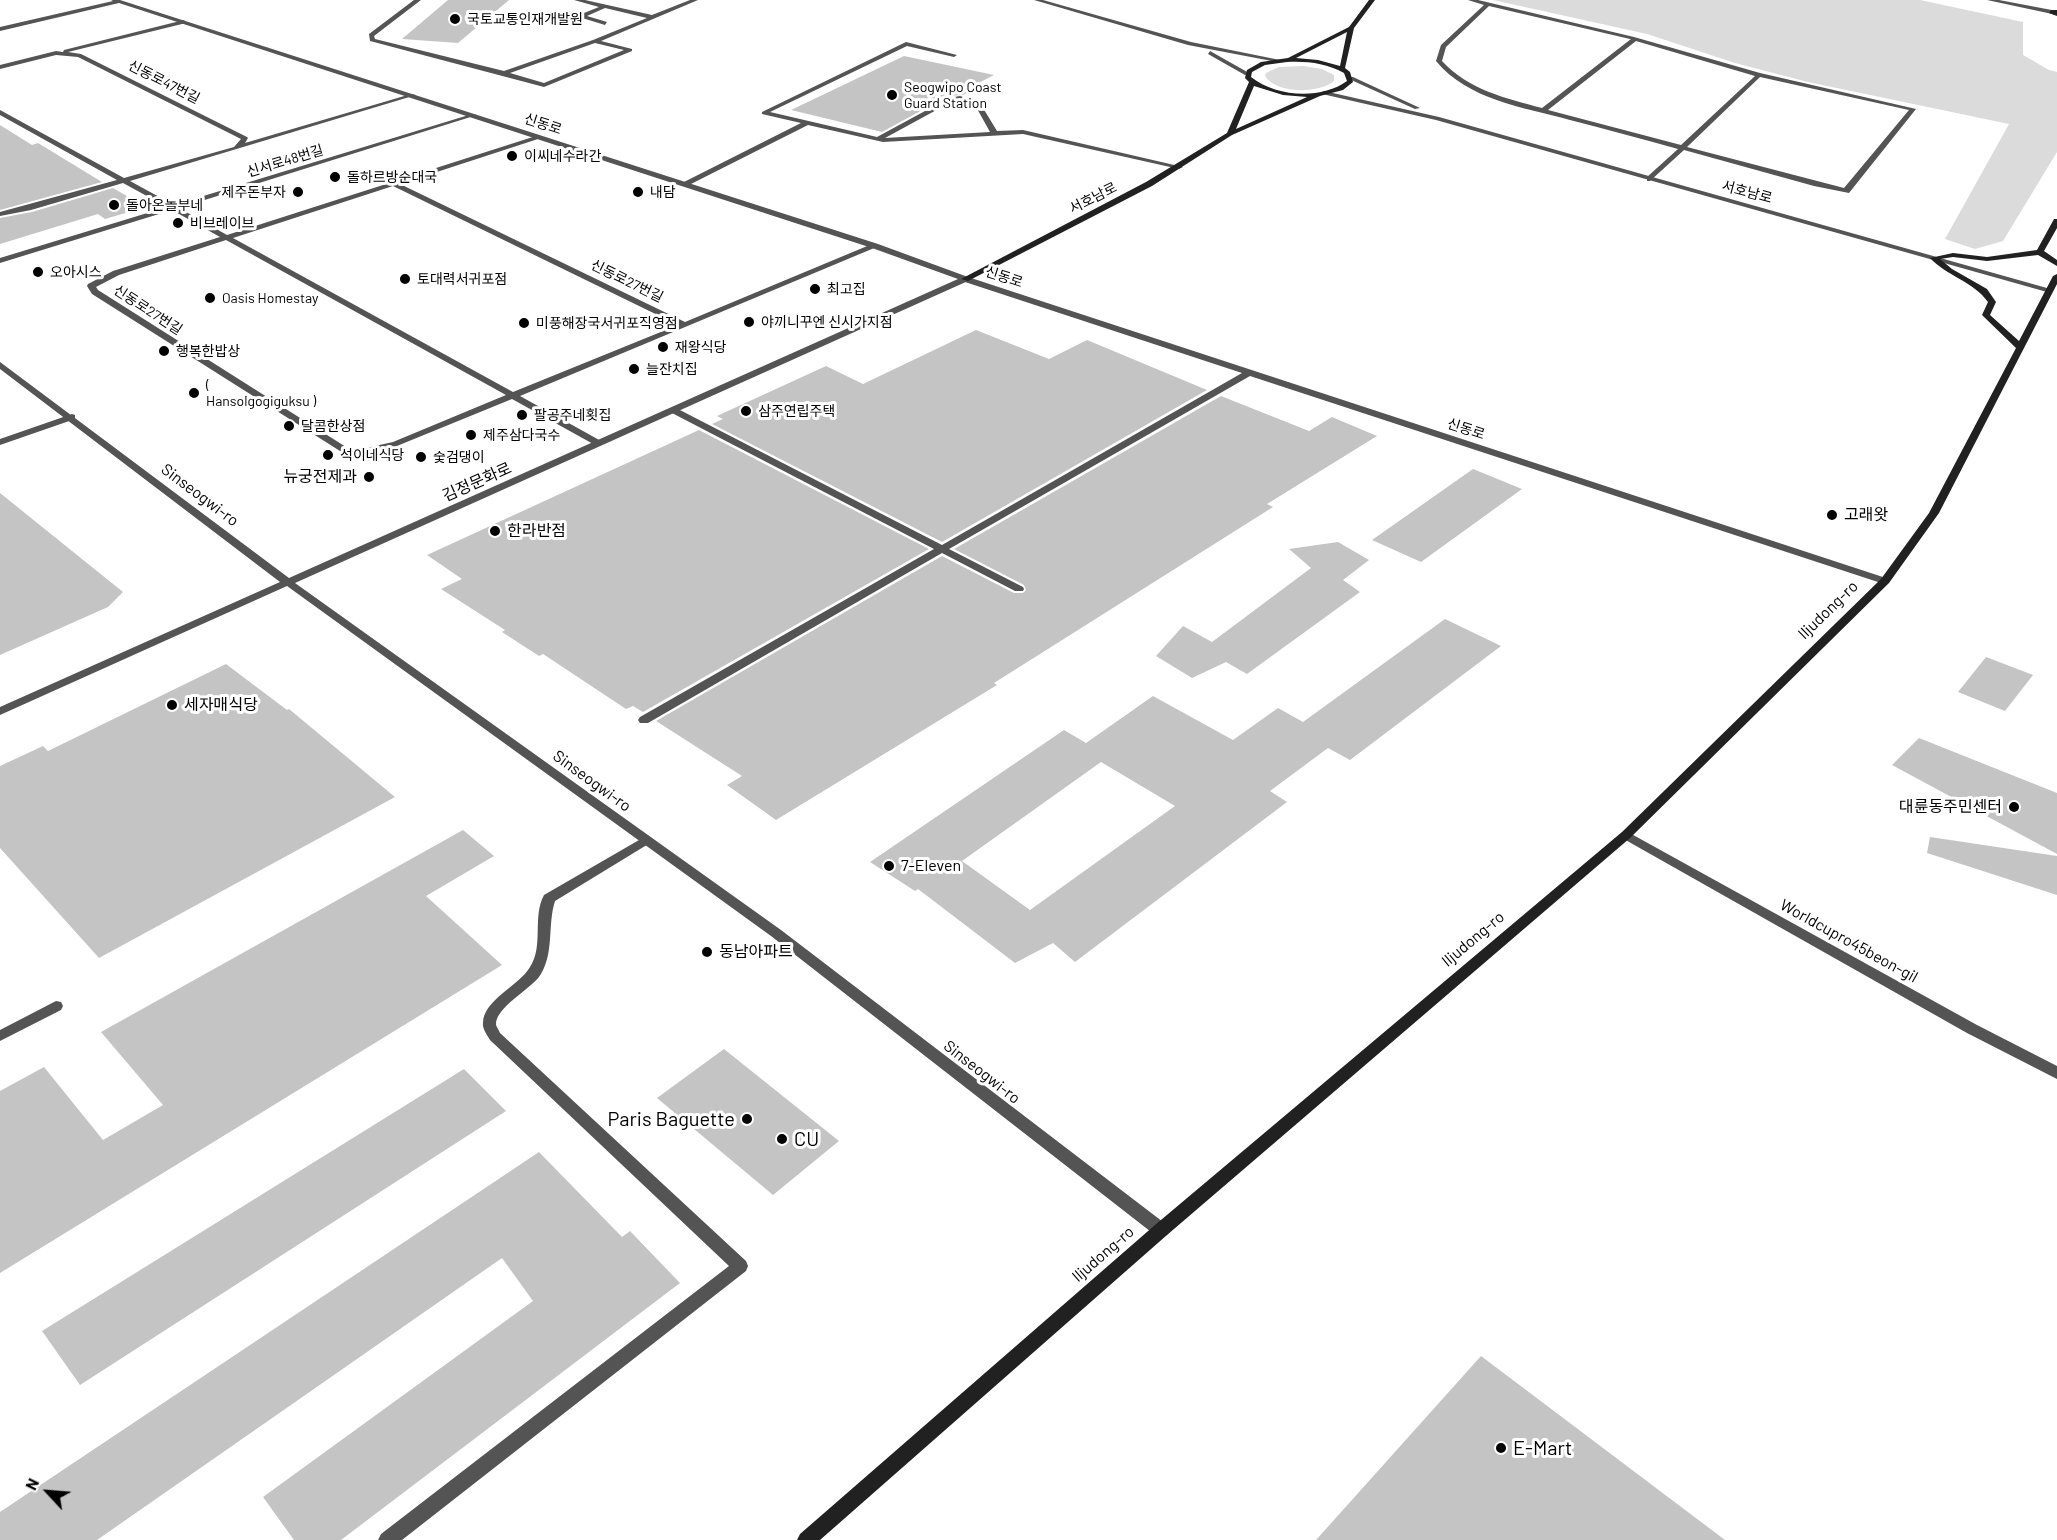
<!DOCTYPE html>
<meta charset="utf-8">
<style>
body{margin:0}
#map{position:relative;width:2057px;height:1540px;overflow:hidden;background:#fff;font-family:Barlow,sans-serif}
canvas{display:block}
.north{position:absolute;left:18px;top:1462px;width:60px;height:60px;-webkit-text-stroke:4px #fff;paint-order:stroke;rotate:296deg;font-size:16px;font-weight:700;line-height:24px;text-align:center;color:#000}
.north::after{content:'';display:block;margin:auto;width:21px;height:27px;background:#000;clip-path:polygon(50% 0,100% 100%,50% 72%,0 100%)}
</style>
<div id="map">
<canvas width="2057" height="1540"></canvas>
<div class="north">N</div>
</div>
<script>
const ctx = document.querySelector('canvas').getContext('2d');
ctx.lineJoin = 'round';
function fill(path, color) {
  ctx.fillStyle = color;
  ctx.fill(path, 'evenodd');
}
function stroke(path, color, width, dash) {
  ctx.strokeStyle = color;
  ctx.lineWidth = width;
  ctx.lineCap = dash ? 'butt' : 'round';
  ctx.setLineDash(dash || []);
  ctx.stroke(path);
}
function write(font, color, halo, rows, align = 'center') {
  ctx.font = font + ' Barlow,"Noto Sans KR",sans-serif';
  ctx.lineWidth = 6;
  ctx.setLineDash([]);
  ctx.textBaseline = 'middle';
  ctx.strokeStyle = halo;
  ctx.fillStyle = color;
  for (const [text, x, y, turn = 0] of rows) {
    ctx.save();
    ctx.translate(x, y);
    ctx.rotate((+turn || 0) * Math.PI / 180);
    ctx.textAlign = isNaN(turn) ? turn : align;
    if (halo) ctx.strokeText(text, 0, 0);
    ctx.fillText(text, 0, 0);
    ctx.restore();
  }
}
fill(new Path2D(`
 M1493 0H1920L2023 22V55L2049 70 2057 72V152L2003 241 1975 249 1945 239 2009 124 1808 82 1735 63 1647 34Z
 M1303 66 1322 69 1334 75V81C1319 94 1276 94 1265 76L1266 73 1279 67Z`), '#dbdbdb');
fill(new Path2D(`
 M448 0H509L458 43 402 39Z
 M904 56 994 75 967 89 972 90 963 95 948 96 882 132 791 110Z
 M0 125 32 145 38 143 102 182 0 210Z
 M113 188 146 207 105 219 98 214 0 244V218L32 212Z
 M976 330 1049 359 1087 340 1207 390 942 542 712 424 723 419 717 416 826 366 863 384Z
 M1221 396 1309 431 1332 417 1377 436 1267 504 1273 507 994 683 997 685 776 820 727 785 742 776 656 721 942 556 1014 593H1023L1026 590 1024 585 954 549Z
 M699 430 929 549 643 712 633 706 626 709 543 654 539 656 502 632 505 630 441 589 462 579 427 555Z
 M1473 469 1522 489 1421 562 1372 540Z
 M0 493 123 592 108 607 0 655Z
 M1338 542 1369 560 1343 580 1360 592 1247 674 1226 662 1192 678 1156 656 1183 626 1212 642 1311 568 1289 549Z
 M1445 619 1501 646 1350 760 1328 748 1270 791 1287 802 1075 962 1053 943 1015 963 918 889 915 891 870 862 1064 730 1086 743 1153 696 1233 740 1278 708 1303 722ZM1101 762 1175 806 1030 910 962 861Z
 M1986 657 2033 675 2005 711 1958 692Z
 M226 664 287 710 289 709 395 797 99 958 0 848V766L43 746 48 751Z
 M1919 738 2057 793V854L1892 765Z
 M463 830 494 856 426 896 502 965 0 1273V1091L44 1067 103 1140 163 1105 101 1032Z
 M1930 837 2057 856V895L1927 853Z
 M724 1049 839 1141 773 1195 657 1098Z
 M464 1069 506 1111 80 1385 42 1331Z
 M539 1152 622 1237 630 1231 680 1283 341 1540H294L263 1497 533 1301 502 1258 97 1540H0V1512Z
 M1481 1356 1725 1540H1316Z`), '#c4c4c4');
fill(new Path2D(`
 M414 0H421L374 36 375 39 504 71 593 40 647 18 605 8 587 16 607 22 605 25 579 17V15L599 7 574 0H585L652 15 690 0H698L601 41 632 49V51L544 87 370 41 369 34ZM595 43 624 50 544 83 510 73Z
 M906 42 957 55 954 57 907 46 770 112 877 137 949 98 960 96 980 103 997 131 1023 130 1183 167 1179 169 1023 134 883 142 808 125 687 186 680 184 801 123 762 114V112ZM960 100 975 105 990 132 885 138 953 101Z
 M56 1001 61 1002 63 1006 61 1010 0 1041V1030Z`), '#545454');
fill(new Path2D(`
 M1468 0H1478L1634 37 1760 73 1916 109 1849 193 1814 186 1684 150 1650 181H1647V177L1678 149C1642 139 1606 129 1570 120 1523 107 1468 100 1436 61L1441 45 1484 5ZM1489 6 1630 39H1631L1542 108C1505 98 1469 90 1442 61L1446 47ZM1636 41 1755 76 1681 145 1548 110ZM1760 77 1909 110 1844 188 1687 147Z
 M184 20 186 23 68 52 81 54 247 137 248 138 245 143 411 94 416 95 130 181 174 205 472 114 477 115 179 208 227 235 539 135 542 137 541 138 400 184 685 322 872 244 879 246 520 396 601 441V445H595L512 399 392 448 366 454 340 451 92 294 87 286 88 284 113 271 220 237 172 210 0 263V258L167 207 123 183 31 210 0 216V212L117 180 0 115V110L124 178 234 147 241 139 78 57 56 55 0 69V65L56 51 63 52 64 50ZM393 186 678 325 513 392 233 238ZM226 240 506 395 393 442 366 448 346 447 98 290 96 287 119 275Z
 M962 277H968L1889 579 1890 581 1885 584 1881 583 1250 376 949 549 1023 587 1024 589 1023 591H1015L942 553 648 723H640L638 720 640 717 934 549 670 412V408H676L942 545 1242 373 962 281Z
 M72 414 75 415V419L0 445V439Z
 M1626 831 1977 1025 2057 1066V1079L1967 1033 1622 838 1620 835Z
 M646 836 652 840 650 843 555 901C547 926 555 954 539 977 529 990 495 1008 496 1025 497 1028 499 1030 500 1033L746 1261 748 1266 746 1271 402 1540H378L381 1534 729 1266 490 1040C487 1035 482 1028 483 1023 483 1000 519 986 530 967 544 946 532 917 544 895Z`), '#545454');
fill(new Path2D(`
 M111 0H120L878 244 968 277V281L295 583 781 930 1167 1225 1169 1230 1167 1235 1161 1237 1155 1235 771 936 287 586 0 715V707L280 582 0 369V362L289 578 958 279 872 248 119 3 0 31V27L113 1Z
 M1034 0H1043L1191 42 1280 60 1277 62 1188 45Z
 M1987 0H1999L2057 11V15Z
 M1210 51 1249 73 1250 74 1245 75 1208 54Z
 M1349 77H1353L1420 108 1415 109 1349 79Z
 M1324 91 1439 117 2054 290 2047 292 1436 120 1322 94V92Z`), '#545454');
fill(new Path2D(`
 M1369 0H1375L1354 28 1345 68 1350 72 1353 82 1343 90 1320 96 1232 135 1152 186 968 281 961 279 1146 182 1227 133 1249 82 1245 78 1247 70 1261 62 1288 58 1349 27ZM1347 32 1340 66 1318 60 1296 58ZM1287 62C1307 61 1326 63 1344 73L1347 81C1321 100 1276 97 1251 77L1252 72 1265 65ZM1254 86 1283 95 1307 97 1236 129Z
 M2051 10H2057V16L2049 13Z
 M2054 219H2057V228L2044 251 2057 260V266L2038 255 1987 261 1953 257 1940 259 1952 269 1987 289 1996 302 1990 315 2019 341 2053 276 2057 274V284L1939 513 1889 583 1630 838 1167 1235 820 1540H797L800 1534 1155 1225 1622 832 1881 579 1929 513 2016 348 1982 315 1988 302C1974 282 1947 276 1930 258L1953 253 1987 257 2037 250Z`), '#212121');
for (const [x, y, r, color] of [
 [455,19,6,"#000"],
 [892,95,6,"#000"],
 [512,156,6,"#000"],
 [335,177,6,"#000"],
 [298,192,6,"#000"],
 [638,192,6,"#000"],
 [114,205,6,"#000"],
 [178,223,6,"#000"],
 [38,272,6,"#000"],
 [405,279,6,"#000"],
 [815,289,6,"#000"],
 [210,298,6,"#000"],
 [749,322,6,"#000"],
 [524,323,6,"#000"],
 [663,347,6,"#000"],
 [164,351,6,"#000"],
 [634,369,6,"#000"],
 [194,393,6,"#000"],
 [746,411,6,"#000"],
 [522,415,6,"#000"],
 [289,426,6,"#000"],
 [471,435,6,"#000"],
 [328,455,6,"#000"],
 [421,457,6,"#000"],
 [369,477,6,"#000"],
 [1832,515,6,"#000"],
 [495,531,6,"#000"],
 [172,705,6,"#000"],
 [2014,807,6,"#000"],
 [889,866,6,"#000"],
 [707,952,6,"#000"],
 [747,1119,6,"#000"],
 [782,1139,6,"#000"],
 [1501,1448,6,"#000"]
]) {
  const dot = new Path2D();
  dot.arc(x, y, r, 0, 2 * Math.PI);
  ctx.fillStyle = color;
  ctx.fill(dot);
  stroke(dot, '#fff', 2);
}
write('14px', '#000', '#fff', [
 ["국토교통인재개발원",467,19],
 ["Seogwipo Coast",904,87],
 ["Guard Station",904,103],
 ["이씨네수라간",524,156],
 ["돌하르방순대국",347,177],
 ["제주돈부자",286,192,"right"],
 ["내담",650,192],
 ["돌아온놀부네",126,205],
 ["비브레이브",190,223],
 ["오아시스",50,272],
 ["토대력서귀포점",417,279],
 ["최고집",827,289],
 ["Oasis Homestay",222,298],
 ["야끼니꾸엔 신시가지점",761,322],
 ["미풍해장국서귀포직영점",536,323],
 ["재왕식당",675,347],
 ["행복한밥상",176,351],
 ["늘잔치집",646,369],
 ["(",206,385],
 ["Hansolgogiguksu )",206,401],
 ["삼주연립주택",758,411],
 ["팔공주네횟집",534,415],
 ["달콤한상점",301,426],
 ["제주삼다국수",483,435],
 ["석이네식당",340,455],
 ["숯검댕이",433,457]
], 'left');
write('14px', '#000', '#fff', [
 ["신동로47번길",164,82,27],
 ["신동로",543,124,18],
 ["신서로48번길",285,161,-17],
 ["서호남로",1747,192,15],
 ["서호남로",1093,198,-27],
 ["신동로",1004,277,18],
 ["신동로27번길",627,281,26],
 ["신동로27번길",148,310,33],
 ["신동로",1466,429,18]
]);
write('16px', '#000', '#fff', [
 ["뉴궁전제과",357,477,"right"],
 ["고래왓",1844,515],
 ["한라반점",507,531],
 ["세자매식당",184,705],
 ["대륜동주민센터",2002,807,"right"],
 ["7-Eleven",901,866],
 ["동남아파트",719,952]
], 'left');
write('16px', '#000', '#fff', [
 ["김정문화로",477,482,-24],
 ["Sinseogwi-ro",200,495,37],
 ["Iljudong-ro",1828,610,-44],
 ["Sinseogwi-ro",592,781,36],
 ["Iljudong-ro",1473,939,-40],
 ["Worldcupro45beon-gil",1849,941,29],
 ["Sinseogwi-ro",982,1072,38],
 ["Iljudong-ro",1103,1254,-41]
]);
write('20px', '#000', '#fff', [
 ["Paris Baguette",735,1119,"right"],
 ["CU",794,1139],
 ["E-Mart",1513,1448]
], 'left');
</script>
